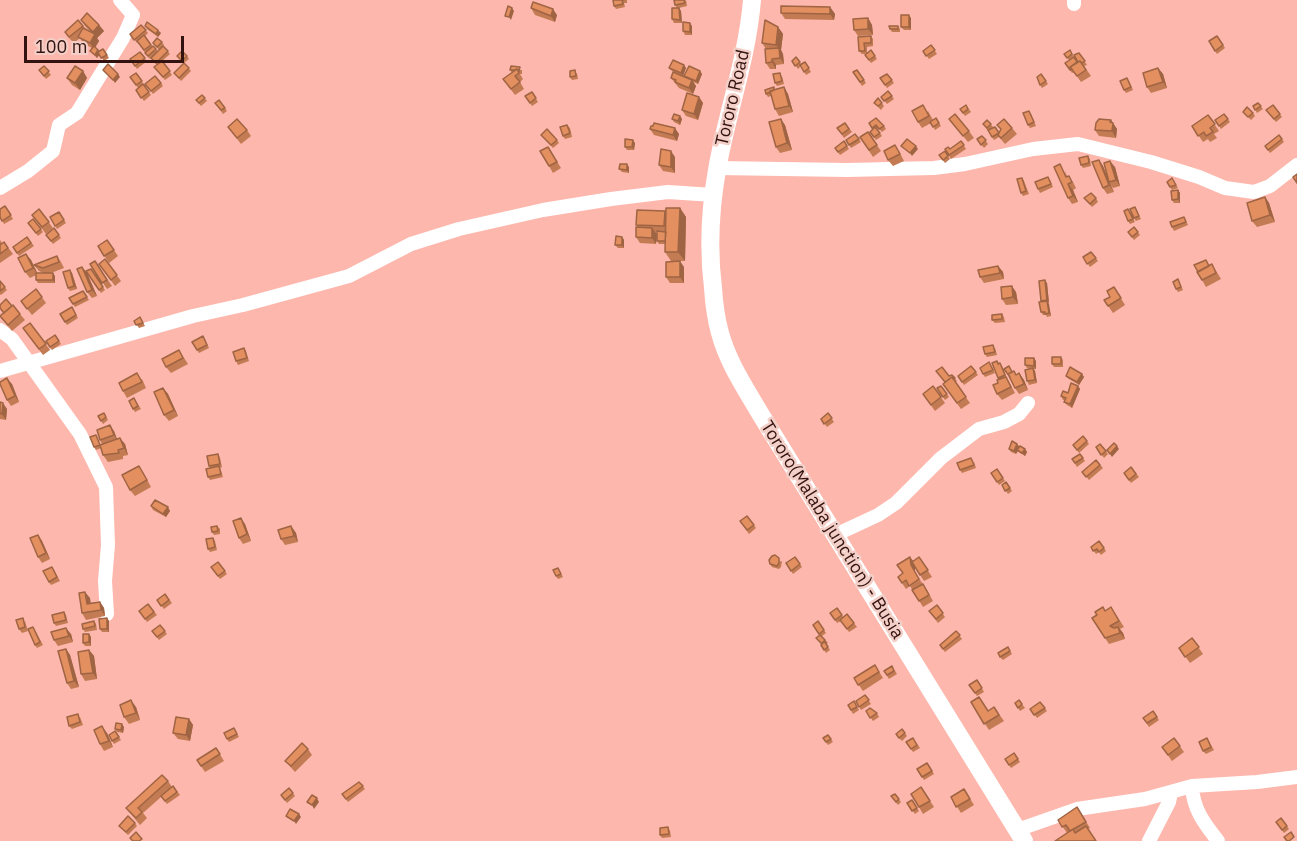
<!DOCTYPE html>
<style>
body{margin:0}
#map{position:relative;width:1297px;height:841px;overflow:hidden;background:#fdb7ac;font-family:"IBM Plex Sans",sans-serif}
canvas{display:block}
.scale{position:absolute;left:24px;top:36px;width:160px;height:27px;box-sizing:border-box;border:3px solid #33130f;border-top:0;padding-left:8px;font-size:18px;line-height:21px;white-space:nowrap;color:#33130f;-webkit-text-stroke:4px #f3cfc8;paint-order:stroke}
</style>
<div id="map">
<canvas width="1297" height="841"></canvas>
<div class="scale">100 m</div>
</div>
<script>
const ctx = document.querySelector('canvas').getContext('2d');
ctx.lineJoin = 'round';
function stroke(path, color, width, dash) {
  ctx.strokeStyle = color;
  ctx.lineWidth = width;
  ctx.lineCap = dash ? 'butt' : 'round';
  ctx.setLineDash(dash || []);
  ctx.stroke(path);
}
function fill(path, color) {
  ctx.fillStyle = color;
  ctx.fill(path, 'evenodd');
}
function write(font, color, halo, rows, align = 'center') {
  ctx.font = font + ' "IBM Plex Sans",sans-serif';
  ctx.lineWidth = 5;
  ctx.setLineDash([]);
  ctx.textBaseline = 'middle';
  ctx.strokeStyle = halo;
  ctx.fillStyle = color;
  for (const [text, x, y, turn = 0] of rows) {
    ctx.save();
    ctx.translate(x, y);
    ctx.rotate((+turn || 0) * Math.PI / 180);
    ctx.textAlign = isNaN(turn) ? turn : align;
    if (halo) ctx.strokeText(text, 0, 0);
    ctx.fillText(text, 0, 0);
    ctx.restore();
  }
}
stroke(new Path2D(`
 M1074 4V0
 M717 168 847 170 934 168 965 164 1033 149 1078 144 1151 162 1199 177 1225 188 1254 192 1270 186 1297 165
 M0 188 28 171 53 151 59 125 77 113 123 38 133 15 120 0
 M0 330 12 339 80 434 106 487 108 545 105 581 107 614
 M0 371 193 316 243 305 349 276 411 244 459 229 543 210 611 199 668 192 713 195
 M835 535 878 515 896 503 941 458 979 429 1004 422 1019 414 1028 403
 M1192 786C1193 809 1204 823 1218 841
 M1017 830 1077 809 1145 799 1192 786 1257 782 1297 777
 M1149 841 1169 802 1171 793`), '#fff', 14);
stroke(new Path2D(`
 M752 0C747 60 727 112 717 170 710 210 708 248 713 288 714 303 716 319 720 333 728 363 746 389 761 415L1024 841`), '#fff', 18);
fill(new Path2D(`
 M613 0H627V3H624L625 7 616 9 614 6Z
 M686 0 687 6 679 8 681 11 682 23H674L672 19 677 8 675 5Z
 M830 7 835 14 834 20 785 19 781 13Z
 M531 8 557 15 555 22 535 15Z
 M868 18 872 25 873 35 858 36 854 30Z
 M911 18V30H904L901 27Z
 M78 20 86 29 92 33 85 26 81 20 99 25 104 31 97 38 99 41 95 48 99 51 103 49 109 58 104 61 99 55 97 58 90 51 92 48 83 43 80 38 74 43 69 38 65 32Z
 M141 25 148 33 144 37 152 46H153L158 51 159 50 153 43 162 42 164 45 163 46 170 54 162 61 172 75 165 80 154 67 157 65 151 58 150 59 147 56 138 42 137 43 130 34Z
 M145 26 161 33 158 37 147 29Z
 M692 26V35H685L683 31Z
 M898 26 900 29V32H892L890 29Z
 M778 27 783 34 781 50 783 54 784 64 776 65V69H770L766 63V49L762 43Z
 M871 36 873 39V46L867 47V53L871 50 877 59 871 63 865 55 866 54H862L859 51Z
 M1217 36 1225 48 1217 54 1209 41Z
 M931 45 937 54 929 59 923 51Z
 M1070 50 1077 62H1078L1079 53 1087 65 1084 66 1091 76 1081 82 1074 72 1072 73 1065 63 1069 60 1064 54Z
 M140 52 147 61 137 69 130 59Z
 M177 56H187L189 59 184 63 191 71 181 81 174 73 184 64Z
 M796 57 801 64 805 62 811 72 806 75 801 66 798 69 792 61Z
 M684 65 686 68 683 76 672 71 669 68Z
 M44 66 51 75 46 79 39 70Z
 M1158 68 1163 74 1167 88 1151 93 1147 87Z
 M510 70H522V74H520L523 79 520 82 524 89 515 95 503 79 512 73Z
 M857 70 866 83 862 86 853 72Z
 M83 71 87 78 80 90 72 85 67 78Z
 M700 71 702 74 698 84 693 82 696 86 693 94 679 88 671 78 685 77 684 76Z
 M136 73 151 95 144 101 136 90 138 88 130 77Z
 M577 73 578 79 572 80 570 77Z
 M887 74 894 83 887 88 880 78Z
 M1041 74 1048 84 1042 88 1040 85Z
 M782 76 784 84 777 86 775 83Z
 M1129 81 1133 90 1126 93 1124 90Z
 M161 83 163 86 153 94 145 84Z
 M784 87 788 94 793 112 779 116 775 109 771 96 768 97 766 94Z
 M888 91 894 99 887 104 881 97Z
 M532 92 538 102 532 106 525 96Z
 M202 95 207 101 201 106 196 100Z
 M699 97 703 103 698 120 686 116 682 110Z
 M878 98 884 106 881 110 874 103Z
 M219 100 227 111 223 114 215 103Z
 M1258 103 1263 109 1257 113 1253 106Z
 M966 105 971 112 965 116 960 109Z
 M1273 105 1282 117 1276 122 1266 110Z
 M928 111 933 120 936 118 941 126 935 130 931 123 922 128 918 122Z
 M1243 112 1253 113 1255 116 1251 120Z
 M1031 114 1036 126 1030 128 1028 125Z
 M1224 114 1230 122 1221 129 1215 120Z
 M1208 115 1219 131 1214 134 1217 138 1210 142 1208 139 1203 142 1192 126Z
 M680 116 682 119 680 125 674 122 672 119Z
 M949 119 969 131 974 138 968 142Z
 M987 120 993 127 992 129 999 133 1001 130 997 125 1012 128 1017 134 1005 144 999 137 994 140 983 124Z
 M1111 120 1117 129 1116 138 1099 136 1095 130Z
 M845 123 852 132 844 138 837 128Z
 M869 123 884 126 886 129 882 132 878 128 877 129 882 136 876 140 870 132 873 129Z
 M567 125 570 128 572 137 565 139 563 136Z
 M785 125 792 150 780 153 776 147Z
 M228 127 247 130 251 136 241 144Z
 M650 129 679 134 677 141 654 135Z
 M868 132 881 151 873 157 860 137Z
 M855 134 861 142 851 148 846 140Z
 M541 135 557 140 559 143 553 148Z
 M1279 135 1284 142 1270 153 1265 146Z
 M982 136 988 144 984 148 977 139Z
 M844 141 849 149 840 155 835 148Z
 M961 141 966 149 951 159 945 149H950Z
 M635 143 634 150H627L625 147Z
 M548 147 561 168 553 173 549 166Z
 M899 151 904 161 893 166 888 160Z
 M945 151 950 159 945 163 939 155Z
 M1088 156 1090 159 1091 166 1083 168 1081 165Z
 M675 157V173L663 171 659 165Z
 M1099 160 1103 166 1107 176 1115 167 1120 186 1113 188 1111 185 1114 192 1107 194 1103 188Z
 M629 167V173L622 172 619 169Z
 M1065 171 1067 176 1073 182 1076 188 1073 190 1078 202 1072 204 1068 198Z
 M1022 178 1024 181 1029 194 1023 196 1021 193Z
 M1172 178 1178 188 1172 190 1167 182Z
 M1050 180 1053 187 1040 193 1038 189Z
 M1178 190 1180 193V203H1174L1172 200Z
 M1265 197 1269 203 1275 222 1257 227 1252 221Z
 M1084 198H1096L1098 202 1092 207Z
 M5 206 13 219 4 224 0 217Z
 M1135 207 1141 219 1136 221 1134 218Z
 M680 208 686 217 685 261H671L665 252V244H659L657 241V232H655L657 234 656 244 640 243 636 237 638 227 636 225 665 211 666 213Z
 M39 209 53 228 46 234 32 215Z
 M59 212 66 223 57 229 50 217Z
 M1130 212 1135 222 1130 224 1128 221Z
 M1184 217 1188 225 1174 231 1172 227Z
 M33 219 43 232 38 236 28 223Z
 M1134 227 1140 235 1134 240 1128 232Z
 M54 228 61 238 53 244 46 235Z
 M27 237 34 246 19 256 13 247Z
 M622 237 624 240V248H618L615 245Z
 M0 240 2 243 4 242 13 254 0 263Z
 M107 240 118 256 109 263 98 246Z
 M1091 252 1098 261 1090 267 1083 257Z
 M26 254 31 260 37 273H43L39 271 34 265 57 256 61 262 64 268 51 273 55 276V283H38L36 280V275L30 278 25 272Z
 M105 259 121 281 115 286 99 264Z
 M95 261 112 286 107 289 90 264Z
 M1212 264 1221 279 1206 287 1202 280 1209 265Z
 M998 266 1003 272 1004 279 984 283 980 277Z
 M82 267 87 273 97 296 92 298 87 292Z
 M684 267V283H670L666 277Z
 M91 269 105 290 101 293 86 271Z
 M72 273 77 289 70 291 68 288Z
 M1178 279 1183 290 1178 292 1176 289Z
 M0 281 7 290 1 295 0 294Z
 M1047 283 1049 303H1048L1051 316 1047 317 1046 315H1043L1041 312 1042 302 1041 301Z
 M1114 287 1125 305 1113 313 1104 300 1110 297Z
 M36 289 46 303 32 315 21 301Z
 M83 291 89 300 75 307 73 304Z
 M1016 292 1018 304 1006 305 1002 299Z
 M12 306 20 314 25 320 12 331 0 316Z
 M72 307 78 318 67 325 60 314Z
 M1002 314 1004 317 1005 322 995 323 992 320Z
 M140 317 145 326 139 328 134 321Z
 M30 323 50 350 43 355 23 328Z
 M55 335 61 344 52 350 46 341Z
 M205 339 209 348 199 353 197 350Z
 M244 348 246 351 249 361 238 365 236 361Z
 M995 348 997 355 987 357 985 354Z
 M179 350 188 364 171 373 166 367Z
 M1061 357 1063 360V367H1054L1052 364Z
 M997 361 1002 366 1007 378 1015 393 1002 400 997 394 998 383 999 379 992 363Z
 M1036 361V369H1034L1035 371 1037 383 1029 385 1027 381 1031 369 1027 368 1025 365Z
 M989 362 995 373 985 377 983 374Z
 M971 366 978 375 964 385 958 376Z
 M1013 372 1016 375 1019 373 1024 380 1028 390 1019 394 1015 388Z
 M1082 374 1084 377 1079 385 1069 379 1066 376Z
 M952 375 957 381 955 382 970 403 961 409 943 384Z
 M142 379 146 388 127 398 123 391Z
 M12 384 19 402 11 406 7 400Z
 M933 386 945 403 935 411 923 394Z
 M941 386 949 397 945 400 937 388Z
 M1078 386 1080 389 1072 408 1067 405 1064 402 1065 400H1063L1061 396 1068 393Z
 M163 388 168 394 178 416 169 421 164 415Z
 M134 398 141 409 135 412 133 409Z
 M0 402 7 409 6 420 0 419Z
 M104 413 108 420 103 424 98 416Z
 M828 413 834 422 827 427 821 419Z
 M114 431 117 439 125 444 128 455 123 456V459L108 462 103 455 101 448 96 450 94 447 96 435 100 444H102L100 440Z
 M1083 436 1089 444 1079 453 1073 445Z
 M1100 444 1108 454 1104 458 1096 447Z
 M1019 447 1025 449 1027 452 1025 456 1020 453 1018 451 1016 454 1011 452 1009 449Z
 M218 454 220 458 222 467 220 468 223 477 210 480 208 477 210 468 209 466Z
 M1080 454 1085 461 1077 467 1072 459Z
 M1096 460 1103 468 1089 480 1085 475Z
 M974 462 976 468 962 473 960 470Z
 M1131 467 1139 477 1131 483 1124 473Z
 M997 469 1005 481 999 485 991 473Z
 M143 472 151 487 135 496 130 490Z
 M1006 482 1012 491 1008 494 1002 485Z
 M151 506 170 511 166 517 153 510Z
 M747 516 756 528 749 534 740 521Z
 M245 524 251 541 243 544 239 538Z
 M217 526 220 529V534L214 535 212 532Z
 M291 526 296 533 298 542 285 545 281 539Z
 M38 535 42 541 50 559 42 563 38 557Z
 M213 538 215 541 217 550 210 552 208 549Z
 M1099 541 1106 551 1101 555 1099 552 1096 554 1091 547Z
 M795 557 802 567 793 574 786 563Z
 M919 557 932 577 924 581 915 567V572L933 601 923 607 910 586 906 589 898 577 903 573 913 561Z
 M782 561 781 567 779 569 772 567 770 564Z
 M218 562 227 574 220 579 211 567Z
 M558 568 563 577 558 579 556 576Z
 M54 570 60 581 51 585 49 582Z
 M165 594 172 603 164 609 157 600Z
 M90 598V603L100 602 104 608 105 616 86 620 82 613Z
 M148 604 157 615 147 622 139 611Z
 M937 605 945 617 938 623 929 611Z
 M837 608 843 617 847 614 857 627 849 632 841 621 837 623 830 613Z
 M1105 611 1115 613 1124 627 1120 629 1123 633 1125 639 1109 644 1105 638Z
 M64 612 66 615 68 623 56 626 54 623Z
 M107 618 109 621V632H102L100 629Z
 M25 621 28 631 22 633 19 629Z
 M94 621 96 624 97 630 85 632 83 629Z
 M818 621 826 633 822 636 828 643 826 644 830 650 826 653 821 645V644L816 638 820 635 813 625Z
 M160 625 167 634 159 640 152 631Z
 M35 630 43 645 37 648 35 645Z
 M956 631 962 639 945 652 940 645Z
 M71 634 73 642 58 646 54 640Z
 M89 634 91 637V646H85L83 643Z
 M1192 638 1203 654 1190 663 1179 648Z
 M1008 647 1012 654 1003 660 1000 657Z
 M66 649 70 655 79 687 71 689 67 683Z
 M89 650 94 656 97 679 85 681 81 674Z
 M875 665 883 678 863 691 854 678Z
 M892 666 897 674 889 679 884 671Z
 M977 680 984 692 977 696 969 685Z
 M865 695 871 704 861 710 856 701Z
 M1019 700 1025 708 1020 711 1015 703Z
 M854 701 859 710 853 714 848 705Z
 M971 702 988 711 994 707 1004 721 989 730Z
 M1040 702 1047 711 1037 718 1030 709Z
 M136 707 140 720 129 724 124 717Z
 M866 711 877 713 879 717 873 721Z
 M1153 711 1159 720 1149 727 1143 718Z
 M80 717 83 725 72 729 69 726Z
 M189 719 193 725 190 741 178 739 173 733Z
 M124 727 123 733 117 732 115 729Z
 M234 728 239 737 229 742 227 739Z
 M902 729 907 736 902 741 898 737Z
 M115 731 121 740 114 744 109 735Z
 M107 733 113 747 104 751 100 744Z
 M828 735 833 742 828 745 823 738Z
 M913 738 920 748 913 752 906 742Z
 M1174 738 1184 752 1172 761 1162 747Z
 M1207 738 1214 750 1206 754 1203 751Z
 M216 748 224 761 205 772 197 760Z
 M308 749 312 755 295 772 285 761Z
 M1014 753 1020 762 1011 768 1005 759Z
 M927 763 934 774 924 780 917 769Z
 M168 781 172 787 173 786 180 795 167 804 161 797 143 813 147 818 140 825 126 808Z
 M359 782 365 789 348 802 342 794Z
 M921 787 934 807 923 814 919 807Z
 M289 788 295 796 287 803 281 795Z
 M964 789 974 805 961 813 951 797Z
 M895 794 901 802 898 805 891 796Z
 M912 800 919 811 915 814 907 803Z
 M1077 807 1090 828 1088 829 1096 841 1067 833 1058 820Z
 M1281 818 1289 829 1284 833 1276 822Z
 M135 823 137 826 128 835 119 826Z
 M668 827 670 831 671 837 662 838 660 835Z`), '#c37b53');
fill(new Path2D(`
 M830 7 835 14 834 20 830 14Z
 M512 8 514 11 511 20 509 17Z
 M679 8 681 11 682 23 680 20Z
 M553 9 557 15 555 22 551 16Z
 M909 15 911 18V30L909 27Z
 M868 18 872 25 873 35 868 29Z
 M690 23 692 26V35L690 32Z
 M99 25 104 31 97 38 99 41 94 49 90 43 95 34 93 32Z
 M778 27 783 34 781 50 783 54 784 64 780 58 779 49 776 45Z
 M158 30 161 33 158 37 156 34Z
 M98 50 101 53 97 58 95 55Z
 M772 59 776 65V69L772 62Z
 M684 65 686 68 683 76 681 73Z
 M1158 68 1163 74 1167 88 1163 82Z
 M83 71 87 78 80 90 75 83Z
 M700 71 702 74 698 84 696 81Z
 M118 74 120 77 115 83 113 80Z
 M692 80 696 86 693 94 689 88Z
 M784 87 788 94 793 112 789 106Z
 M699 97 703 103 698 120 694 114Z
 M680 116 682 119 680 125 678 121Z
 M781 119 785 125 792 150 787 143Z
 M1111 120 1117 129 1116 138 1112 131Z
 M675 128 679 134 677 141 673 135Z
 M633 140 635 143 634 150 632 147Z
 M916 146 918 149 912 156 910 153Z
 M671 151 675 157V173L671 167Z
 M1099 160 1103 166 1110 182H1109L1114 192 1109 185Z
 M1110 161 1115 167 1120 186 1116 180Z
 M627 164 629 167V173L627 170Z
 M1068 184 1073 190 1078 202 1073 196Z
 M1178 190 1180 193V203L1178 199Z
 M1265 197 1269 203 1275 222 1270 215Z
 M680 208 686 217 685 261 678 252Z
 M652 228 657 234 656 244 652 238Z
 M622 237 624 240V248L622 245Z
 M26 254 31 260 38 274 33 268Z
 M680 261 684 267V283L680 277Z
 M998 266 1003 272 1004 279 1000 273Z
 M82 267 87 273 97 296 92 290Z
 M70 270 72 273 77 289 74 286Z
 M53 273 55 276V283L53 280Z
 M1045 280 1047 283 1049 303 1047 300Z
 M1012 286 1016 292 1018 304 1013 297Z
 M1047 301 1049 304 1051 316 1049 313Z
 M1034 358 1036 361V369L1034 366Z
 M1033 368 1035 371 1037 383 1035 380Z
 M1019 373 1024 380 1028 390 1024 384Z
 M1082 374 1084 377 1079 385 1077 382Z
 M7 378 12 384 19 402 15 396Z
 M1078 386 1080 389 1072 408 1070 404Z
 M163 388 168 394 178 416 174 410Z
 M3 403 7 409 6 420 2 414Z
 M110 425 114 431 118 442 114 435Z
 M120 438 125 444 128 455 124 448Z
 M1017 444 1020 447 1016 454 1014 451Z
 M1117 446 1119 449 1112 457 1110 454Z
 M1025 449 1027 452 1025 456 1022 453Z
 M168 507 170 511 166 517 163 514Z
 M241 518 245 524 251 541 247 534Z
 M291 526 296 533 298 542 294 536Z
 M38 535 42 541 50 559 46 553Z
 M910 557 915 563V572L927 590 933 601 911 565Z
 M85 592 90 598 92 610 87 604Z
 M100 602 104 608 105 616 101 610Z
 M107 618 109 621V632L107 629Z
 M1118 627 1123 633 1125 639 1120 633Z
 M66 628 71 634 73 642 69 636Z
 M89 634 91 637V646L89 642Z
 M66 649 70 655 79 687 74 681Z
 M89 650 94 656 97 679 93 673Z
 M131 700 136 707 140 720 136 713Z
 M189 719 193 725 190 741 186 735Z
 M122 724 124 727 123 733 121 730Z
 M102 726 107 733 113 747 109 741Z
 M317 798 319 802 314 809 312 805Z
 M299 814 301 817 296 824 294 821Z`), '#9f6443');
const building = new Path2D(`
 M613 0H624H622L623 4 614 6Z
 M674 0H684L685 3 675 5Z
 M533 2 553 9 551 16 531 8Z
 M508 6 512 8 509 17 505 16Z
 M781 6 830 7V14L781 13Z
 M672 8H679L680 20 672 19Z
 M87 13 99 25 93 32 81 20Z
 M901 15H909V27H901Z
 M868 18V29L854 30 853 19Z
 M78 20 83 26 69 37 65 32Z
 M765 20 778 27 776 45 762 43Z
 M147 22 158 30 156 34 145 26Z
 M683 22 690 23V32L683 31Z
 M141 25 146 30 134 40 130 34Z
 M889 26H898V29H890Z
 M83 28 95 34 90 43 78 37Z
 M144 35 151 45 144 50 137 41Z
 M871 36V43H864L865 51H859L858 37Z
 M1217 36 1223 45 1215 51 1209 41Z
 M157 38 162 42 157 47 153 43Z
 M931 45 935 50 926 56 923 51Z
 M94 46 98 50 95 55 90 51Z
 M153 46 156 49 148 56 145 53Z
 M163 46 168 51 156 63 151 58Z
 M779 48 780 58 772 59V62L766 63 765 49Z
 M103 49 107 55 101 58 98 52Z
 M871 50 875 56 869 60 865 55Z
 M1070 50 1072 54 1067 58 1064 54Z
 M182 51 187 56 182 61 177 56Z
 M140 52 145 58 135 66 130 59Z
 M1079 53 1085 61 1082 63 1080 61 1078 62 1074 55Z
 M796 57 800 62 795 66 792 61Z
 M1074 57 1077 62 1070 67 1072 69 1070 70 1065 63Z
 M673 60 684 65 681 73 669 68Z
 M162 61 170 71 163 77 154 67Z
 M1080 61 1086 70 1077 76 1070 67Z
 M805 62 809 68 804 72 800 65Z
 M184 63 189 68 179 78 174 73Z
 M108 64 118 74 113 80 103 70Z
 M44 66 49 71 44 76 39 70Z
 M75 66 83 71 75 83 67 78Z
 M511 66 520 67 519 71 517 69 515 70H510Z
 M689 66 700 71 696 81 684 76Z
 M1158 68 1163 82 1147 87 1143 73Z
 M517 69 519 73 515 76 520 82 511 89 503 79Z
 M575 70 576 76 570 77V71Z
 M857 70 864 80 860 82 853 72Z
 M673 72 692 80 689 88 675 82 676 80 671 78Z
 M136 73 142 81 136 85 130 77Z
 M780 73 782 81 775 83 773 74Z
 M887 74 892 80 885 85 880 78Z
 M1041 74 1046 81 1040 85 1037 77Z
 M155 76 161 83 151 91 145 84Z
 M1127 78 1131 87 1124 90 1120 81Z
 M143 84 149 92 141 98 136 90Z
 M774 87V90L766 94 765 90Z
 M784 87 789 106 775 109 770 91Z
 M888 91 892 96 884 101 881 97Z
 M532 92 536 98 530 103 525 96Z
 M687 93 699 97 694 114 682 110Z
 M202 95 205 98 199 103 196 100Z
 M878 98 882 103 878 106 874 103Z
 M219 100 225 108 221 110 215 103Z
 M1258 103 1261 106 1255 110 1253 106Z
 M923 105 929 116 918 122 912 111Z
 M966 105 968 109 963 113 960 109Z
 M1273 105 1280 114 1274 119 1266 110Z
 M1247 107 1253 113 1248 117 1243 112Z
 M1029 111 1034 122 1028 125 1023 113Z
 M674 114 680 116 678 121 672 119Z
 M955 114 969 131 963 136 949 119Z
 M1224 114 1228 119 1219 126 1215 120Z
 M1208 115 1215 124 1210 128 1213 132 1206 136 1204 132 1198 136 1192 126Z
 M876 118 884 126 879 129 876 125 872 128 869 123Z
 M936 118 939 123 933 127 930 122Z
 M237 119 247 130 237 138 228 127Z
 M781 119 787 143 776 147 769 122Z
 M1004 119 1012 128 1001 138 998 135 1001 129 997 125Z
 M1099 119 1111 120 1110 122 1113 123 1112 131 1095 130 1096 123Z
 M987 120 991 124 987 128 983 124Z
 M654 123 675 128 673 135 650 129 651 126H653Z
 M845 123 849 129 842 134 837 128Z
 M567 125 570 133 563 136 560 127Z
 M875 127 880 133 874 137 870 132Z
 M995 127 999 133 992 137 988 130Z
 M547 129 557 140 551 145 541 135Z
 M868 132 877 145 869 150 860 137Z
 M855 134 859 139 849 145 846 140Z
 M1279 135 1282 139 1268 150 1265 146Z
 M982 136 986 140 981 145 977 139Z
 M625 139 633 140 632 147H625Z
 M907 139 916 146 910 153 901 146Z
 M844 141 847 146 838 152 835 148Z
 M961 141 964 145 949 155 945 149 948 147 950 149Z
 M895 145 900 154 888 160 884 151Z
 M548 147 557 162 549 166 540 151Z
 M661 149 671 151V167L659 165Z
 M945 151 948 156 943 160 939 155Z
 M1088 156 1089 163 1081 165 1079 158Z
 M1099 160 1109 185 1103 188 1092 162Z
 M1110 161 1116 180 1109 182 1104 163Z
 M620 164H627V170L619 169Z
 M1060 164 1066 177 1069 176 1072 182 1068 184 1073 196 1068 198 1054 167Z
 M1297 174V183L1293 177Z
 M1048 177 1051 184 1038 189 1035 182Z
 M1022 178 1026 191 1021 193 1017 179Z
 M1172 178 1176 185 1170 187 1167 182Z
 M1178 190V199L1172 200 1171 191Z
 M1091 193 1096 198 1090 204 1084 198Z
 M1265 197 1270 215 1252 221 1247 203Z
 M5 206 11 215 2 221 0 217V209Z
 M1135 207 1139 216 1134 218 1130 209Z
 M666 208H680L678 252H665Z
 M39 209 49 222 42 227 32 215Z
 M1128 209 1133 219 1128 221 1124 211Z
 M637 210 665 211 664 226 636 225Z
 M59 212 64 220 55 226 50 217Z
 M1184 217 1186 222 1172 227 1170 222Z
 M33 219 41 229 36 233 28 223Z
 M636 227 652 228V238L636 237Z
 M1134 227 1138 232 1132 237 1128 232Z
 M54 228 59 235 51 241 46 235Z
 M657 231 666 232 665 241H657Z
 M616 236 622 237V245H615Z
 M27 237 31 243 17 253 13 247Z
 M107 240 114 250 104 256 98 246Z
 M4 242 8 248 0 254V245Z
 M1091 252 1096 258 1087 264 1083 257Z
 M26 254 33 268 25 272 18 258Z
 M57 256 59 262 43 268 34 265Z
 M105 259 117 275 111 280 99 264Z
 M1206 260 1209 266 1198 272 1194 265Z
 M95 261 107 280 102 283 90 264Z
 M680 261V277H666V262Z
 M1212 264 1216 273 1202 280 1197 272Z
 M998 266 1000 273 980 277 978 270Z
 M82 267 92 290 87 292 77 269Z
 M91 269 103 287 99 290 86 271Z
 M70 270 74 286 68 288 63 272Z
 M36 273H53V280H36Z
 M1178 279 1181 287 1176 289 1173 282Z
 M1045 280 1047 300 1041 301 1039 281Z
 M0 281 5 287 0 291Z
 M1012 286 1013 297 1002 299 1001 287Z
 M1114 287 1121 298 1108 306 1104 300 1110 297 1107 291Z
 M36 289 42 297 27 309 21 301Z
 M83 291 87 297 73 304 69 298Z
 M6 299 12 306 4 313 0 308V305Z
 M1047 301 1049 313 1045 314V312H1041L1039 302Z
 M13 305 20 314 8 325 0 316Z
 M72 307 76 315 65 322 60 314Z
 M1002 314V319L992 320V315Z
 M140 317 143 323 136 325 134 321Z
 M30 323 46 344 39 349 23 328Z
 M55 335 59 341 50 347 46 341Z
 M203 336 207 345 197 350 192 342Z
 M993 345 995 352 985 354 983 347Z
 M244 348 247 358 236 361 233 352Z
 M179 350 183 358 166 367 162 359Z
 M1052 357H1061V364H1052Z
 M1025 358H1034V366L1025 365Z
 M997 361 998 364 1000 363 1005 375 998 378 992 363Z
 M989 362 993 370 983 374 980 368Z
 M971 366 976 372 962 382 958 376Z
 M1009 366 1012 372 1008 374 1010 377 1004 369Z
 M942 367 949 376 952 375 955 378 953 379 952 377 945 382 936 371Z
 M1070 367 1082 374 1077 382 1066 376Z
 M1033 368 1035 380 1027 381 1025 370Z
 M1014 371 1016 375 1019 373 1024 384 1015 388 1008 374Z
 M137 373 142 382 123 391 119 383Z
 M952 377 966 397 957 403 943 384Z
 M1006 377 1011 387 997 394 993 385 998 383 997 380Z
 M7 378 15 396 7 400 0 384V382Z
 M1071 383 1078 386 1070 404 1064 402 1066 398 1061 396 1063 391 1068 393Z
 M933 386 941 397 931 405 923 394Z
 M941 386 947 394 943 397 937 388Z
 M163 388 174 410 164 415 154 392Z
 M134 398 138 406 133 409 129 401Z
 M0 402 3 403 2 414 0 413Z
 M104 413 106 417 101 421 98 416Z
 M828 413 832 418 824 424 821 419Z
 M110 425 114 435 100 440 97 430Z
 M96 435 100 445 94 447 90 437Z
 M1083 436 1087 441 1077 450 1073 445Z
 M120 438 124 448 118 450 119 453 103 455 100 445Z
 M1012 441 1017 444 1014 451 1009 449Z
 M1114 443 1117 446 1110 454 1107 450Z
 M1100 444 1106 451 1101 455 1096 447Z
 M1020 446 1025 449 1022 453 1017 450Z
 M218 454 220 464 209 466 207 456Z
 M1080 454 1083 458 1075 463 1072 459Z
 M971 458 974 465 960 470 957 463Z
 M1096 460 1100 465 1086 477 1082 472Z
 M139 466 147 480 130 490 122 475Z
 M219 466 221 474 208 477 206 469Z
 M1131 467 1136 474 1129 480 1124 473Z
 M997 469 1003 478 997 482 991 473Z
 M1006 482 1010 488 1005 491 1002 485Z
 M155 500 168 507 163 514 151 506Z
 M747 516 754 525 747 530 740 521Z
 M241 518 247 534 239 538 233 521Z
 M217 526 218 531 212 532 211 527Z
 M291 526 294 536 281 539 278 530Z
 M38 535 46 553 38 557 30 538Z
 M213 538 215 547 208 549 206 539Z
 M1099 541 1104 548 1099 552 1097 549 1093 551 1091 547Z
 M775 555 779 558V563L777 566 770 564 769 560 772 556Z
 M795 557 800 564 791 571 786 563Z
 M910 557 911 565 919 579 909 586 906 580 902 583 898 577 903 573 897 565Z
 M919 557 928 570 920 575 912 562Z
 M218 562 225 571 218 576 211 567Z
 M52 567 57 577 49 582 43 571Z
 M558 568 561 574 556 576 553 570Z
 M923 584 929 595 919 601 912 590Z
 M85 592 87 604 100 602 101 610 82 613 79 593Z
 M165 594 169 600 161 606 157 600Z
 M148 604 154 612 145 619 139 611Z
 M937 605 943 613 936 619 929 611Z
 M1103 607 1105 611 1111 607 1119 621 1110 626 1114 628 1118 627 1120 633 1105 638 1092 618 1097 615 1095 612Z
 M837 608 842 615 835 620 830 613Z
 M64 612 66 620 54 623 52 615Z
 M847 614 854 623 847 629 840 620Z
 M23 618 25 627 19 629 16 620Z
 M107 618V629H100L99 619Z
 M94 621 95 626 83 629 82 624Z
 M818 621 824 630 819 634 813 625Z
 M160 625 165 631 157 637 152 631Z
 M33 627 40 642 35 645 28 629Z
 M66 628 69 636 54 640 51 632Z
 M956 631 960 635 943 649 940 645Z
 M83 634H89V642L83 643Z
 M820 635 825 640 822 643 825 642 828 647 824 650 821 645 822 644 816 638Z
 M1192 638 1199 647 1185 657 1179 648Z
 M1008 647 1010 651 1000 657 998 653Z
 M66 649 74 681 67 683 58 651Z
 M89 650 93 673 81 674 78 652Z
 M875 665 879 672 858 685 854 678Z
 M892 666 894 671 887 675 884 671Z
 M977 680 982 688 975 693 969 685Z
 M865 695 869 700 859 707 856 701Z
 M979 697 988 711 994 707 999 715 984 724 971 702Z
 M131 700 136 713 124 717 120 705Z
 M1019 700 1022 704 1018 708 1015 703Z
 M854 701 857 707 851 710 848 705Z
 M1040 702 1045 708 1034 715 1030 709Z
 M870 708 877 713 870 718 866 711Z
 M1153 711 1157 717 1147 723 1143 718Z
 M78 714 80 722 69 726 67 717Z
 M176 717 189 719 186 735 173 733Z
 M116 723 122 724 121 730 115 729Z
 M102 726 109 741 100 744 94 730Z
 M234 728 237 734 227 739 224 733Z
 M902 729 905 733 899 738 896 734Z
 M115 731 119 737 112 741 109 735Z
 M828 735 831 739 826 742 823 738Z
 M913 738 917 745 911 749 906 742Z
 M1174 738 1180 746 1168 755 1162 747Z
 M1207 738 1211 747 1203 751 1199 742Z
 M302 743 308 749 291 766 285 761Z
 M216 748 220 754 201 766 197 760Z
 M1014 753 1018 759 1009 765 1005 759Z
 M927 763 932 771 922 777 917 769Z
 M162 775 168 781 138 808 142 812 136 818 126 808Z
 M359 782 363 786 346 799 342 794Z
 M173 786 177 792 165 801 161 796Z
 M921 787 930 801 919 807 911 794Z
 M289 788 293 793 285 800 281 795Z
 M964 789 970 799 956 807 951 797Z
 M895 794 899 799 896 802 891 796Z
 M312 795 317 798 312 805 307 802Z
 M912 800 917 808 912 811 907 803Z
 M1077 807 1086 822 1070 831 1066 825 1062 827 1058 820Z
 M290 809 299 814 294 821 286 816Z
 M128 816 135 823 126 832 119 826Z
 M1281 818 1287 826 1282 830 1276 822Z
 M1086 826 1096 841H1055L1073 829 1075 833Z
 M668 827 669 834 660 835V828Z
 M136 832 142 839 139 841H133L130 838Z
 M1291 832 1294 837 1289 841H1287L1284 837Z`);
fill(building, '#e38f60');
stroke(building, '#9f6443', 1.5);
write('18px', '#33130f', '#f3cfc8', [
 ["Tororo Road",733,98,-77],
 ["Tororo(Malaba junction) - Busia",832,530,58]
]);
</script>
